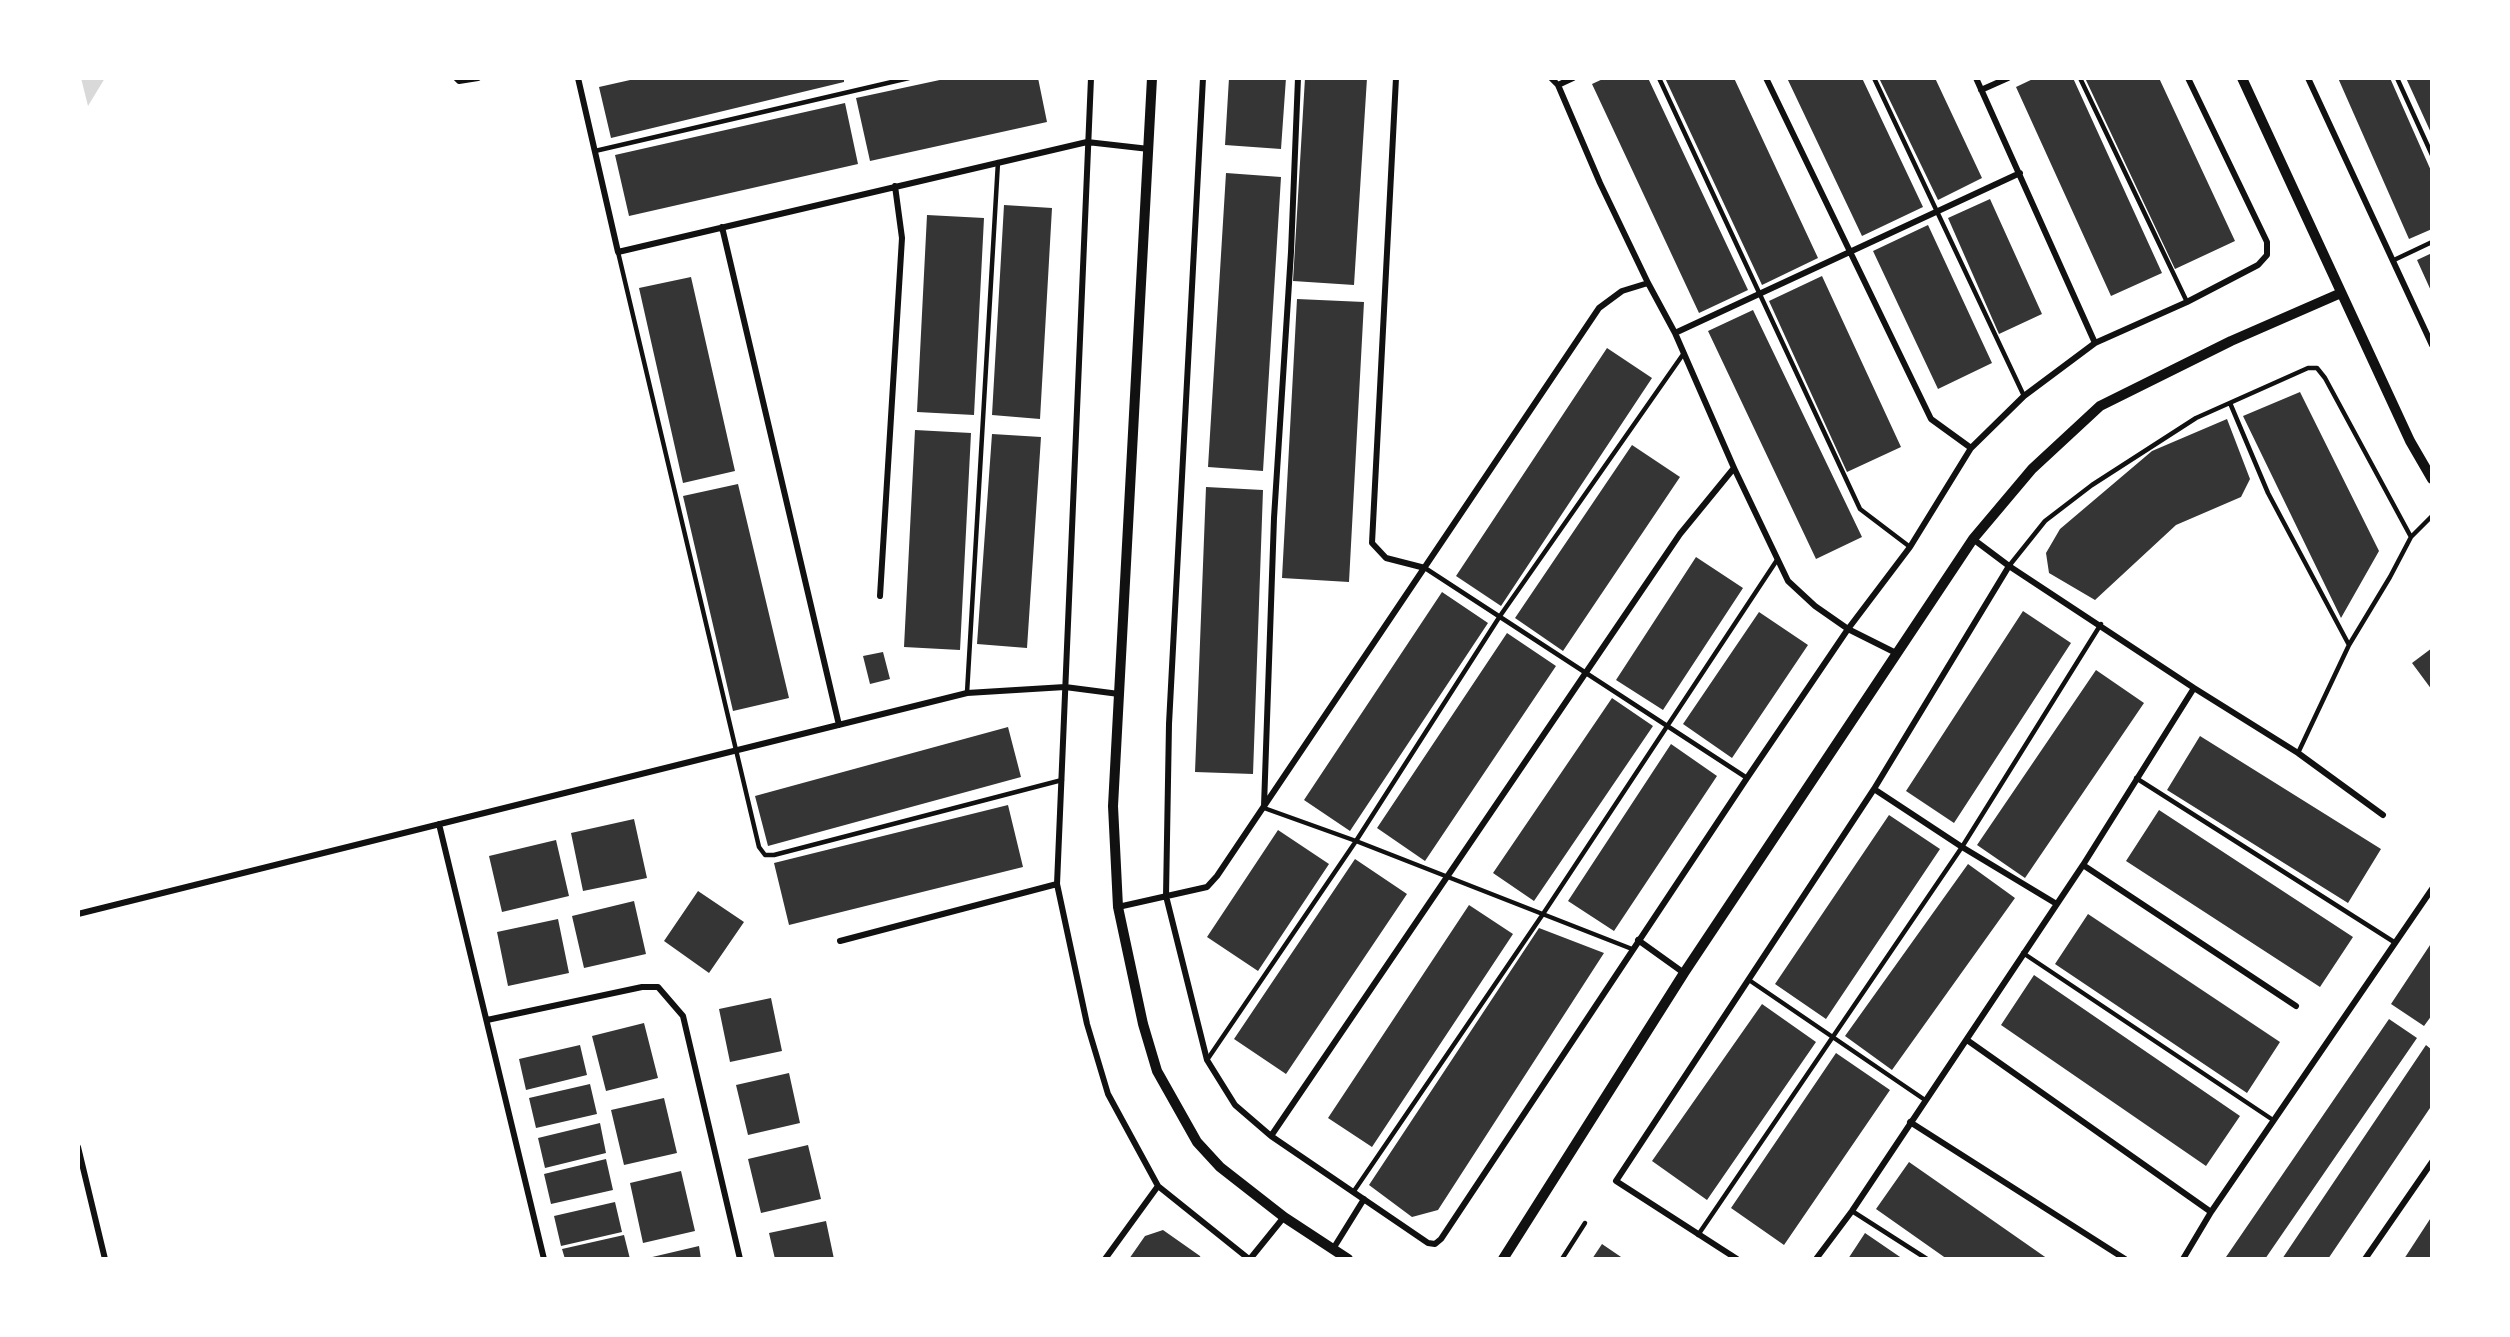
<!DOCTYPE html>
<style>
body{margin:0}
#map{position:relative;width:2510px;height:1337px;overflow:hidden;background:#fff;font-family:Bitter,serif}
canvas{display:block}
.frame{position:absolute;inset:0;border:80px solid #fff;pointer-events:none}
</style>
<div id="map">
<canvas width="2510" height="1337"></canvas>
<div class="frame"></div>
</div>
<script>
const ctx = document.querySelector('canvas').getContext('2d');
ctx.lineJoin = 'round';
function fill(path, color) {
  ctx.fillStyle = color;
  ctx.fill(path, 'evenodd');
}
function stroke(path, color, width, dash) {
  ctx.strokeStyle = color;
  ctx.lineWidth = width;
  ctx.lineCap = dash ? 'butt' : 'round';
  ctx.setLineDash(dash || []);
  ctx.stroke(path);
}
fill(new Path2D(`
 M81 78H105L88 106Z`), '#d9d9d9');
fill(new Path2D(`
 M639 78H844V82L611 138 599 87Z
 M949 78H1038L1047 122 870 161 856 98Z
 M1229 78H1286L1281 149 1225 145Z
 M1305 78H1367L1354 285 1293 281Z
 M1605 78H1648L1748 290 1699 313 1592 84Z
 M1665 78H1734L1818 258 1762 285Z
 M1787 78H1862L1923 207 1862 236Z
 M1879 78H1935L1982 178 1938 200Z
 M2035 78H2073L2162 273 2111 296 2016 87Z
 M2085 78H2159L2235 241 2175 269Z
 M2338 78H2390L2432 173V229L2409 239Z
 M2406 78H2432V135Z
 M845 103 858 164 629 216 615 155Z
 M1226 173 1281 177 1263 471 1208 467Z
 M1990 199 2042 314 1999 334 1948 218Z
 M1004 205 1052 208 1040 419 992 415Z
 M927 215 984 218 974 415 917 412Z
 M1928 225 1992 363 1938 389 1873 251Z
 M2432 253V293L2417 260Z
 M1822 276 1901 447 1847 472 1769 301Z
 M691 277 735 471 683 483 639 288Z
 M1297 299 1364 302 1349 582 1282 578Z
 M1753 310 1862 537 1816 559 1708 331Z
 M1607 348 1652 378 1501 606 1456 576Z
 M2300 392 2379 551 2341 618 2243 416Z
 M2227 419 2250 479 2241 497 2176 525 2095 600 2049 573 2046 553 2060 529 2152 451Z
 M915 430 971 433 960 650 904 647Z
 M992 434 1041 437 1027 648 977 644Z
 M1632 445 1680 477 1563 651 1515 618Z
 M738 484 789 698 733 711 683 496Z
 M1206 487 1263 490 1253 774 1195 772Z
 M1696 557 1743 588 1663 710 1616 680Z
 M1442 592 1488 623 1350 831 1304 800Z
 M2023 611 2071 643 1954 823 1906 791Z
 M1759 612 1808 645 1732 758 1683 724Z
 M1507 633 1556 666 1425 861 1377 828Z
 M2432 648V690L2412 663Z
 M883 652 890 679 870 684 863 656Z
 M2096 670 2144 703 2025 878 1977 845Z
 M1612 698 1653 726 1534 901 1493 873Z
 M1008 727 1021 777 768 846 755 796Z
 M2200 736 2381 849 2348 903 2167 790Z
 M1671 744 1717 776 1614 931 1568 901Z
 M1008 805 1023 867 789 925 774 863Z
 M2159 810 2353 937 2320 987 2126 861Z
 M1889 815 1940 849 1826 1019 1775 984Z
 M634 819 647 878 583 891 571 833Z
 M1278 830 1329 864 1258 971 1207 937Z
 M556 840 569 896 502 912 489 856Z
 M1355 859 1407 894 1286 1074 1234 1039Z
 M1968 864 2015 898 1892 1070 1845 1036Z
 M698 891 744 922 709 973 664 941Z
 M634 901 646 954 584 968 572 916Z
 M1469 905 1513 934 1372 1147 1328 1118Z
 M2088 914 2280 1042 2247 1093 2055 964Z
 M558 919 569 973 508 986 497 932Z
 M1539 928 1604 953 1438 1210 1412 1217 1369 1185Z
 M2432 942V1015L2424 1026 2391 1004Z
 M2034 975 2240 1116 2206 1166 2001 1025Z
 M771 998 782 1051 730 1062 719 1009Z
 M1762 1004 1816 1042 1707 1200 1652 1161Z
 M2389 1019 2417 1038 2265 1259H2228L2226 1257Z
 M644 1023 658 1078 606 1091 592 1036Z
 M580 1045 587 1075 526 1090 519 1059Z
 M2426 1045 2432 1050V1105L2328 1259H2282Z
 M1836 1053 1890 1090 1784 1245 1731 1208Z
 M789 1073 800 1123 748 1135 736 1085Z
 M590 1084 597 1114 536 1128 529 1098Z
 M664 1098 677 1153 624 1165 611 1110Z
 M600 1123 606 1153 545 1168 538 1138Z
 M808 1145 821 1199 761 1213 748 1159Z
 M606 1159 613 1190 551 1204 544 1174Z
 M1909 1162 2048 1259H1947L1876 1209Z
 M681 1171 695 1231 643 1243 630 1183Z
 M615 1202 622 1232 561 1246 554 1216Z
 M2432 1216V1259H2404Z
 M826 1221 834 1259H775L769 1233Z
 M1163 1230 1200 1256 1201 1259H1129L1145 1236Z
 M1865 1233 1903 1259H1848Z
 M624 1235 630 1259H565L562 1249Z
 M1602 1244 1624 1259H1592Z
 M699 1246 701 1259H648V1258Z`), '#353535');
stroke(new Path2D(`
 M1659 78 1860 509 1910 547
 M1874 78 2024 396
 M2080 78 2187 302
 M2397 78 2432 155
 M595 151 909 78
 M618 252 759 847 765 855H774L1062 780
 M2394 260 2432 242
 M2230 403 2268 493 2349 645
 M2009 566 2045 521 2092 485 2196 418 2308 368H2317L2325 378 2411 537
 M1425 568 1747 778
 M967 693 998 162
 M2298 753 2349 645 2390 577 2411 537 2432 516
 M2136 778 2394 942
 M1264 808 1356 841 1632 949
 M2023 953 2273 1120
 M1749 980 1925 1100
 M1207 1060 1356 841 1500 616 1684 353
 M1354 1191 1543 914 1777 560
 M1852 1211 1927 1259
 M1698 1235 1962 847 2101 624
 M1562 1259 1585 1223`), '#111', 4.5);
stroke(new Path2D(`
 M456 78 459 81 478 78
 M578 78 618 252 1087 142 1149 149
 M1091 78 1057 884 1087 1024 1108 1094 1158 1186 1249 1259
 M1203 78 1169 724 1166 896 1207 1060 1235 1105 1271 1136 1428 1243 1435 1244 1441 1239 1747 778 1848 629 1910 547 1971 448 2024 396 2095 343 2187 302 2258 265 2267 255V242L2188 78
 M1396 78 1372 543 1386 558 1425 568
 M1551 78 1558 85 1600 183 1648 283 1675 333 1734 468 1788 581 1815 606 1848 629 1898 654
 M1766 78 1931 419 1971 448
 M1976 78 2095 343
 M2308 78 2432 345
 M1558 85 1573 78
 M1981 90 2008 78
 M722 227 839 725
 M1675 333 2020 173
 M1973 539 2009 566 2194 688 2298 753 2383 815
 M880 596 902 238 895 186
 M1874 789 1962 847 2055 903
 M1264 806 1274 518 1291 252 1298 78
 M439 824 544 1259
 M2083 865 2296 1006
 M1118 907 1207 887 1217 876 1599 308 1622 291 1648 283
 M78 914 967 693 1065 687 1119 694
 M1638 940 1684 973
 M840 941 1057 884
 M487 1020 642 987H658L683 1016 740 1259
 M1967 1040 2211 1212
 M1910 1122 2125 1259
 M1271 1136 1680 534 1734 468
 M78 1147 105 1259
 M1333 1249 1364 1199
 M1105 1259 1158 1186
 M1250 1259 1284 1217
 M1737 1259 1616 1181 1874 789 2009 566
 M1816 1259 1852 1211 2083 865 2194 688
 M2183 1259 2211 1212 2432 889
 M2365 1259 2432 1162`), '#111', 6);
stroke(new Path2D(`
 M1152 78 1113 806 1118 907 1143 1024 1157 1071 1197 1142 1220 1167 1284 1217 1348 1259
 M2242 78 2410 441 2432 479
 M1503 1259 1684 973 1973 539 2032 469 2100 406 2231 341 2341 293`), '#111', 10);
</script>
